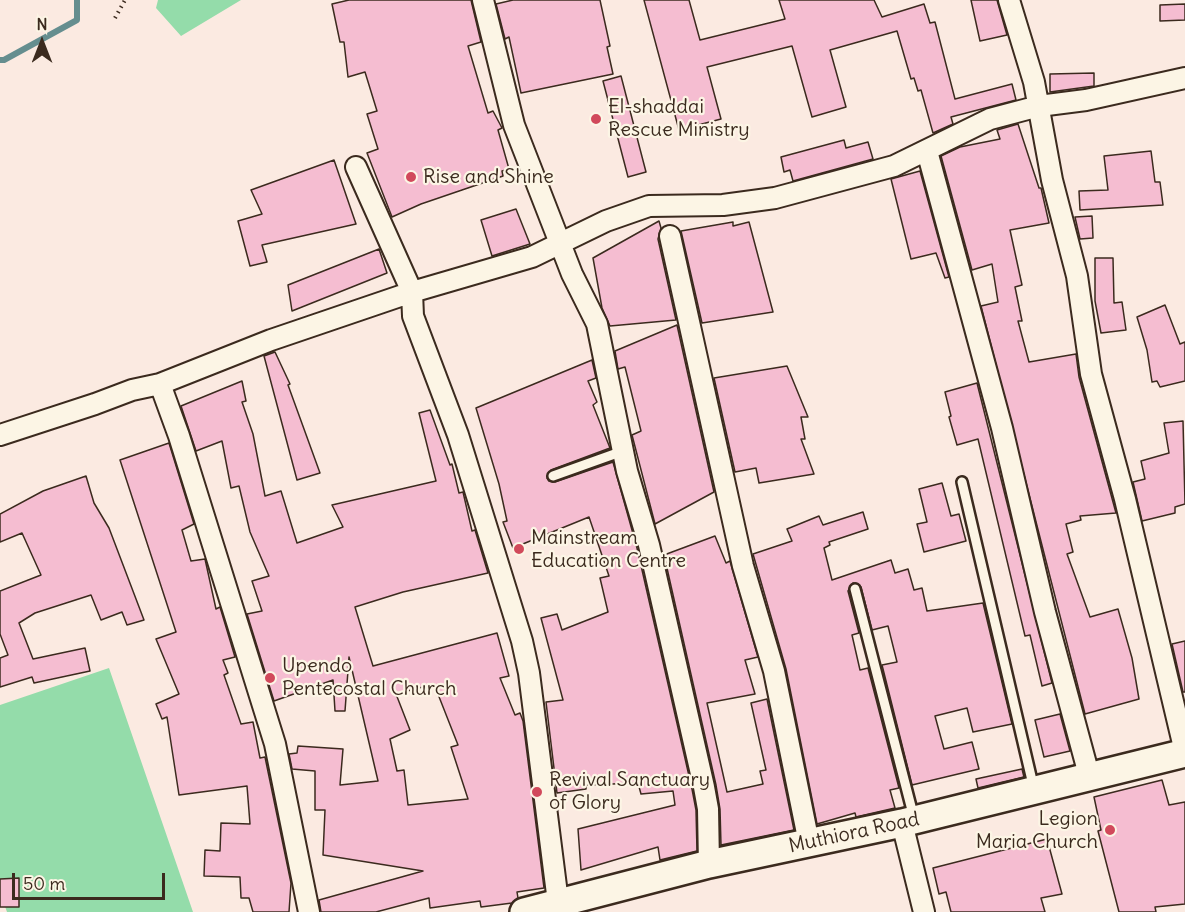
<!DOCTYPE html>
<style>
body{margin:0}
#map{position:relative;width:1185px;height:912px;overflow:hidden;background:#fbeae1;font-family:Delius,sans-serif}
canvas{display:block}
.north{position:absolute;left:12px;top:12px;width:60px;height:60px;-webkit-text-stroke:4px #fcf5e5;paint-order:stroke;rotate:0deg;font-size:16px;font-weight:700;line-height:24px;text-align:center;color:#3b2a1e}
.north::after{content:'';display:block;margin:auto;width:21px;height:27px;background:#3b2a1e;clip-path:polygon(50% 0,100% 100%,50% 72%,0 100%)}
.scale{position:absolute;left:12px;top:873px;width:153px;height:27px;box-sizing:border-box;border:3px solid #3b2a1e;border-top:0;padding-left:8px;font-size:18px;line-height:21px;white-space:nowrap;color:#3b2a1e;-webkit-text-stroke:4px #fcf5e5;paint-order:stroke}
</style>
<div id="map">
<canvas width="1185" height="912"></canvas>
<div class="north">N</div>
<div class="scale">50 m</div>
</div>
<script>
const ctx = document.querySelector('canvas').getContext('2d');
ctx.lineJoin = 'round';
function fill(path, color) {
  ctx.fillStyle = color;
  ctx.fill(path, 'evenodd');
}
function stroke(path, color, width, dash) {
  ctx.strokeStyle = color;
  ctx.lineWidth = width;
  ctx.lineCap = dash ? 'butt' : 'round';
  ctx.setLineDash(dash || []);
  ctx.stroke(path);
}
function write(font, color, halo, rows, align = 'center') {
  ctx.font = font + ' Delius,sans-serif';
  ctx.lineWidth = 4.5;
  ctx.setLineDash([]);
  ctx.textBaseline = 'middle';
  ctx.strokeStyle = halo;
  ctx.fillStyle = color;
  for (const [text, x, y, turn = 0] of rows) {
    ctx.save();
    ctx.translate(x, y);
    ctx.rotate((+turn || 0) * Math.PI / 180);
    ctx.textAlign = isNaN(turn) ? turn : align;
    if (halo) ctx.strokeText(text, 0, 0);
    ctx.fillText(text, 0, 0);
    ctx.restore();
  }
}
fill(new Path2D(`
 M158 0H241L181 36 156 8Z
 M109 668 193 912H7L0 892V705Z`), '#94dcaa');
stroke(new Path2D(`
 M0 60H4L77 20V0`), '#658e8f', 6);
const building = new Path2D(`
 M349 0H471L481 42 468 46 488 113 493 111 502 128 498 130 509 169 502 171 503 176 421 204 392 217 367 153 378 149 367 114 377 111 365 72 348 77 344 42H340L332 4Z
 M513 0H600L610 46 607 47 613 74 521 93 509 37 505 39 496 4Z
 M644 0H689L700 40 785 19 779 0H874L882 17 924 4 930 23 935 22 955 99 1012 84 1016 100 951 117 953 124 933 133 921 90 918 91 914 78 911 79 897 31 830 50 846 107 812 117 792 46 707 67 721 119 679 130Z
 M971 0H997L1007 35 980 41Z
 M1185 4V20L1160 21V5Z
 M1094 73V86L1050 92V74Z
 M621 76 646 172 628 177 603 81Z
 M1018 124 1039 188H1041L1049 223 1010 230 1022 285 1015 287 1022 321H1018L1029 362 1076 354 1079 377 1116 513 1080 516 1081 520 1066 524 1073 552 1067 554 1090 617 1118 609 1132 658 1139 699 1085 714 981 306 998 302 992 264 972 270 941 156 960 147 1000 139 997 130Z
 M844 140 846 148 868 142 873 159 793 181 790 170 784 172 781 157Z
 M1151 151 1155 182H1160L1163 205 1080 210 1079 191 1108 190 1104 156Z
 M334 160 356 224 262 245 267 262 250 266 238 221 262 214 251 190Z
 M920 171 949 277 945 278 936 253 911 259 891 179Z
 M516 209 530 244 492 256 481 220Z
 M1092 216 1093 238 1080 239 1075 217Z
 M659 221 661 228 658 239 676 320 610 326 602 308 593 258Z
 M733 222V226L749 222 773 312 702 323 681 231Z
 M379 249 387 273 292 311 288 285Z
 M1095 258H1113L1114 303 1122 302 1126 330 1101 333 1095 301Z
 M1165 305 1180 344 1185 342V381L1160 387 1157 381 1152 382 1147 350 1137 317Z
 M677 325 714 492 655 524 632 435 641 431 625 367 618 369 615 351Z
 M275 352 290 384 288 385 320 473 297 480 264 356Z
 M592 360 596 378 588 381 597 402 593 405 610 448 551 470 547 478 549 481 555 482 613 462 637 548 692 789 696 810 697 851 660 860 658 847 581 870 578 829 675 805 673 791 641 794 638 783 586 785V789L557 793 546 702 563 700 541 618 557 614 562 630 608 612 600 578 609 576 589 517 513 548 503 522 507 521 499 484 476 408Z
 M787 366 808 417H801L805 439H801L814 474 759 483 756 468 735 472 714 378Z
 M242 381 246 401 242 402 253 434 265 496 281 491 297 543 343 527 332 505 436 481 419 413 430 410 450 465 452 464 459 493 463 492 472 531 475 530 488 573 403 592 355 607 373 666 497 633 509 676 500 678 515 715 520 713 523 721 544 888 517 892 518 898 512 903 481 907 480 901 430 908 429 898 376 912H321L319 900 423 871 323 855 325 810H315V771L292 769 289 754 297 753 298 746 343 749 340 785 378 781 349 657 345 711H335L333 680 274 701 247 614 262 611 252 581 269 576 250 532 239 486 231 488 222 441 196 451 181 406ZM434 684 458 745 451 747 468 799 408 805 404 770 397 771 390 739 410 730 396 694Z
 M977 383 1052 683 1042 686 1030 635 1025 636 978 439 957 445 949 417 951 416 945 392Z
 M1183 421 1185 504 1175 507V513L1142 521 1133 482 1145 479 1141 461 1169 453 1164 423Z
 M169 443 194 524 182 530 191 561 205 559 216 609 220 607 235 657 223 660 228 673 224 675 241 724 253 722 260 758 265 757 291 883 289 912H253L249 898H241L240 877 204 876 205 850 220 851 221 823 250 824 247 786 179 795 167 717 162 719 156 704 179 694 156 639 176 632 120 460Z
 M86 476 94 503 109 528 144 620 127 625 122 612 101 620 91 595 35 613 19 623 33 659 85 648 90 671 34 683 32 677 0 687V658L8 655 0 634V591L41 575 22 533 0 542V514L43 491Z
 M942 483 951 516 959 514 966 541 924 552 917 524 927 522 919 489Z
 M863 512 868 529 829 542 830 545 824 548 832 580 891 560 895 573 908 569 914 590 922 588 927 611 983 603 1012 724 973 732 967 708 935 716 944 749 972 742 979 769 912 785 882 665 897 662 888 626 872 630 861 587 853 583 848 591 859 633 852 635 860 670 868 668 899 788 890 790 895 808 856 817 855 813 817 824 786 669 753 554 792 541 787 529 819 516 823 525Z
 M715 536 726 563 730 561 758 657 745 660 755 694 707 703 727 792 763 784 760 771 766 770 751 703 767 699 794 830 721 845 720 809 716 785 664 555Z
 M1185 641V692H1183L1172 644Z
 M1060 714 1070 751 1044 757 1035 720Z
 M1022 769 1024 777 978 788 976 779Z
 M1162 780 1169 805 1185 802V904L1155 907 1156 912H1119L1098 831 1101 830 1094 797Z
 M1047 839 1062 894 1041 898 1045 912H951L946 892 939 894 933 868Z
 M19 878V907H0V879Z`);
fill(building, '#f5bdd1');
stroke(building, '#3b2a1e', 1.5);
const lane = new Path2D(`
 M553 476 623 451
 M962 482 1034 789
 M855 589 914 818`);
const street = new Path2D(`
 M483 0 514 125 572 274 597 324 627 471 649 545 704 787 708 809 709 864
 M1009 0 1034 82 1052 180 1077 276 1091 374 1125 499 1185 752
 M927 151 1002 428 1045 612 1089 775
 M356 167 412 292 413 316 458 435 522 641 529 673 558 902
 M670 236 743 566 774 671 809 843
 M160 384 179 436 275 744 309 912
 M0 435 95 404 132 390 160 384 271 340 412 292 532 257 606 221 649 206 723 205 775 198 894 166 990 119 1039 106 1086 100 1185 78
 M902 823 924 912`);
const secondary = new Path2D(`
 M524 912 709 864 902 823 1185 753`);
stroke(lane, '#3b2a1e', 14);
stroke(street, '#3b2a1e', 24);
stroke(secondary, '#3b2a1e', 32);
stroke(new Path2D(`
 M115 18 125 0`), '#3b2a1e', 4, [1.5, 4.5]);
stroke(lane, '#fcf5e5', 9);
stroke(street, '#fcf5e5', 20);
stroke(secondary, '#fcf5e5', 27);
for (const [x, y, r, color] of [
 [596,119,6,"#d1495b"],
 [411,177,6,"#d1495b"],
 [519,549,6,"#d1495b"],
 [270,678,6,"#d1495b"],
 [537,792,6,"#d1495b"],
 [1110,830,6,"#d1495b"]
]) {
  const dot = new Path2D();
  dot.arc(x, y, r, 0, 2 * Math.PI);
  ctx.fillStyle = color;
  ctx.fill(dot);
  stroke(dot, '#fcf5e5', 2);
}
write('20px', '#3b2a1e', '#fcf5e5', [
 ["El-shaddai",608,107],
 ["Rescue Ministry",608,130],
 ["Rise and Shine",423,177],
 ["Mainstream",531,538],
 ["Education Centre",531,561],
 ["Upendo",282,666],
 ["Pentecostal Church",282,689],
 ["Revival Sanctuary",549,780],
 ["of Glory",549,803],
 ["Legion",1098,819,"right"],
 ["Maria Church",1098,842,"right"]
], 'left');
write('20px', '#3b2a1e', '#fcf5e5', [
 ["Muthiora Road",854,833,-12]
]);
</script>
